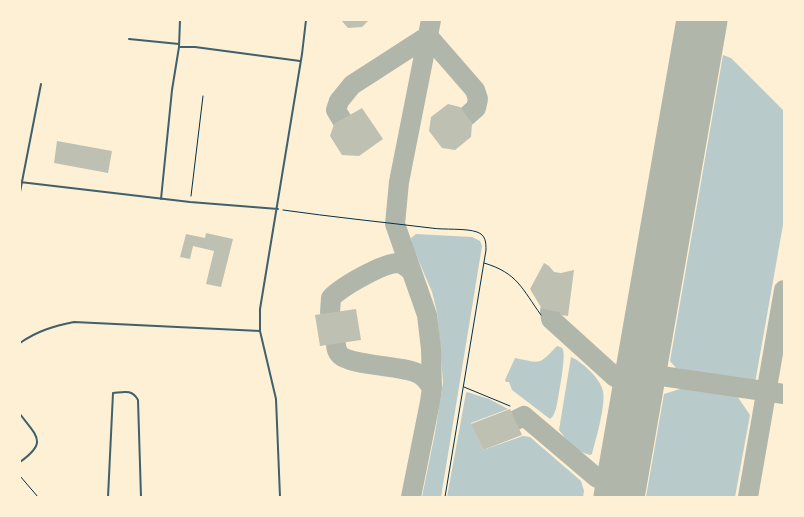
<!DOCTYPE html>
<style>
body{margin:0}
#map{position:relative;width:804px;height:517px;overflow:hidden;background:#fdf0d5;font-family:"Public Sans",sans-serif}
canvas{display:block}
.frame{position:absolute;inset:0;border:21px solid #fdf0d5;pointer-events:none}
</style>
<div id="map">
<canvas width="804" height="517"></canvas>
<div class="frame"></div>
</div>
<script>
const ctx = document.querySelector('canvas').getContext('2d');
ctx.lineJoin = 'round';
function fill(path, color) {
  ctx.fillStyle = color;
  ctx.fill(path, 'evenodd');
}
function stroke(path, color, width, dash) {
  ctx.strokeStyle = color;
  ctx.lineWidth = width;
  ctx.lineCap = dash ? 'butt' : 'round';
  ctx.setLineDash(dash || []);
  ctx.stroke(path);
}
fill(new Path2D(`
 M723 55 731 58 784 111V219L755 383 676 368 670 361Z
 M416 234 472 237 480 241 482 246 441 497H422L435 433 443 382 437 312 432 292 412 245 411 238Z
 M557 346C560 347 562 347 563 350 566 357 558 399 556 409L553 416 550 419 512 390 509 382H506L505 380 515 358C541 363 538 366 557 346Z
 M571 357C578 360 584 365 590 371 595 376 601 383 603 391 606 405 596 439 592 454L590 455C577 452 567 441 559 430Z
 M683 388 737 396 750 415 735 497H646L664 394Z
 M467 392 489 399 508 409 471 423 483 450 523 436 530 437 581 481 584 491 583 497H447L466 393Z`), '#b9caca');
stroke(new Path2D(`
 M342 120 336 110 339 101 352 85 428 36 475 90 478 99 476 108 467 116
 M550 311 551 319 615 377
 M330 313 331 298C341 287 383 263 398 263 403 264 407 267 411 271
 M336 344C336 347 337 352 340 355 351 366 403 365 419 374 425 377 428 382 432 388
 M641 373 784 394
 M516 420 524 416 597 478
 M411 497 430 402 432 388 431 349 427 315 395 224 399 182 431 20
 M748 497 784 290`), '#b1b6ab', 20);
stroke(new Path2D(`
 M619 497 702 20`), '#b1b6ab', 51);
fill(new Path2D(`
 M341 20H369L362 27 348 28Z
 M448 104 460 107 472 123 471 137 455 150 442 148 429 131 431 117Z
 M362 108 383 139 359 156 342 155 330 136 334 124Z
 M57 141 112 151 108 173 54 163Z
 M206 233 233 239 221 287 206 284 214 251 193 246 190 259 180 257 186 234 205 238Z
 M544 263 549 266 554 272 561 273 574 270 568 316 560 315V312L542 309 530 289Z
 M356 309 361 340 320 346 315 315Z
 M510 409 522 435 483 450 471 424Z`), '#bec0b2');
stroke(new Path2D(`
 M191 196 203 96
 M283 210C332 217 382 222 431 228 444 230 466 228 477 232 486 235 486 243 486 250L445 497
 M484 263C518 273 522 289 541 315
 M464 387 510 406
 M20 476 38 497`), '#003049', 1);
stroke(new Path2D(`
 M129 39 179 44
 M179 47H195L300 61
 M20 182 190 202 278 209
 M20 192 41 84
 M161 199 172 90 179 47 180 20
 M20 343C37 331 54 326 74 322L260 331
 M20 414C37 437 48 442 20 462
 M108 497 113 393C124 392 132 389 138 400L141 497
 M280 497 276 399 260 331V309L302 54 306 20`), '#3f606c', 2);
</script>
